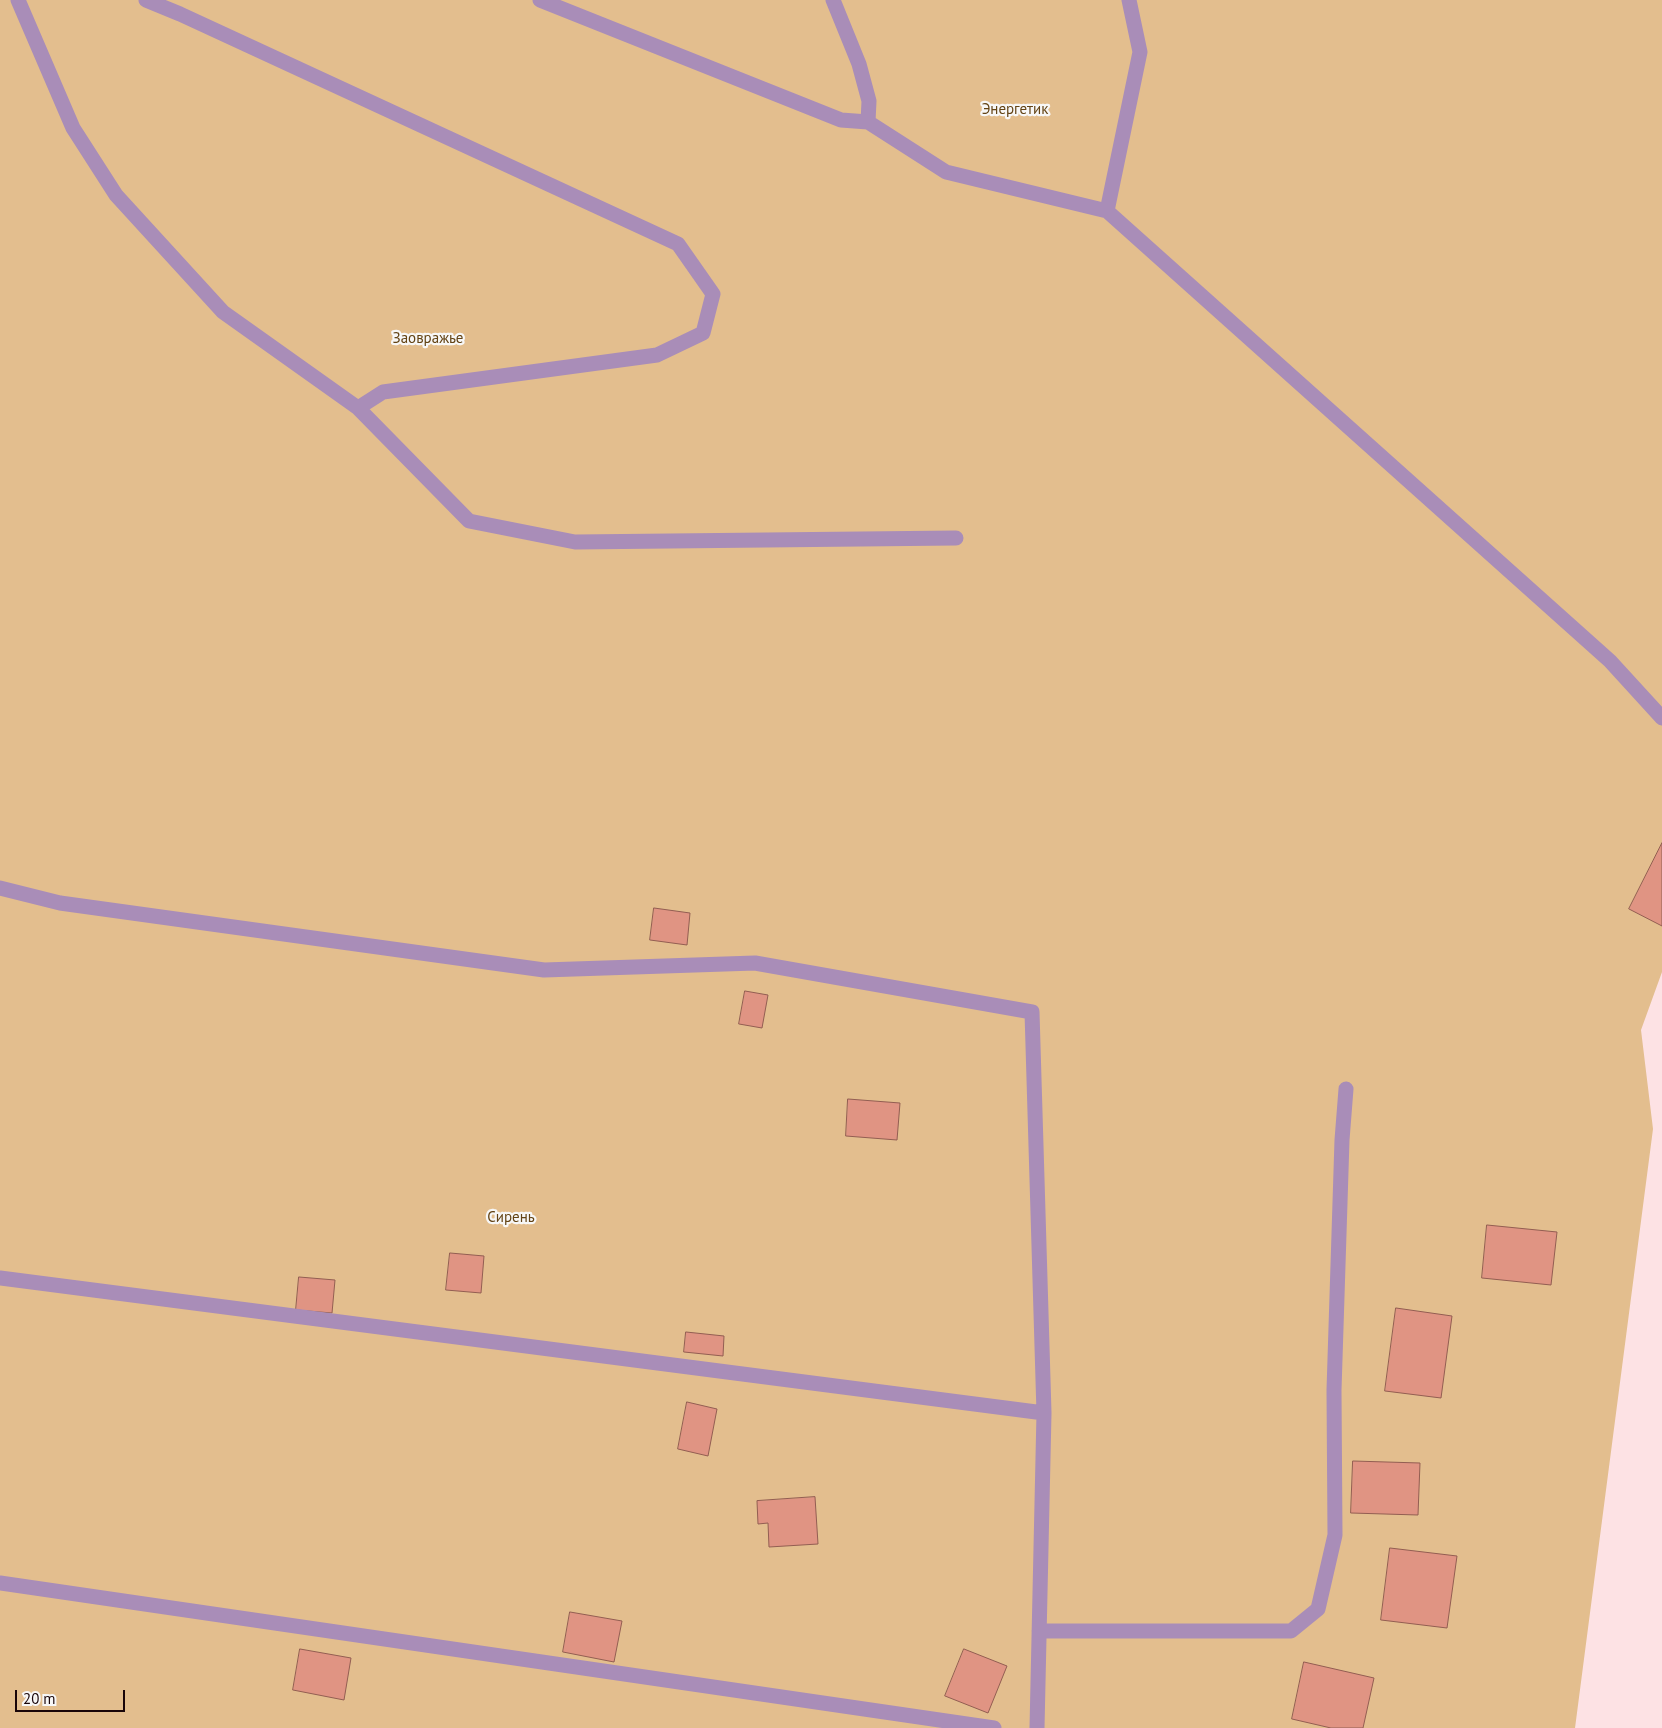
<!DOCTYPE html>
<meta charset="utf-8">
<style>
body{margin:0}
#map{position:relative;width:1662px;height:1728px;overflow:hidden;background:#fde2e4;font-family:"PT Sans",sans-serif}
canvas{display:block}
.scale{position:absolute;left:15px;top:1690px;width:110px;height:22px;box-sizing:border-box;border:2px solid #190508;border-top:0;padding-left:6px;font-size:15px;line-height:18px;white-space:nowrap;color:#190508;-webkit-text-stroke:4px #f7f7f7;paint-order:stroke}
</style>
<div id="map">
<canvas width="1662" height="1728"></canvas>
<div class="scale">20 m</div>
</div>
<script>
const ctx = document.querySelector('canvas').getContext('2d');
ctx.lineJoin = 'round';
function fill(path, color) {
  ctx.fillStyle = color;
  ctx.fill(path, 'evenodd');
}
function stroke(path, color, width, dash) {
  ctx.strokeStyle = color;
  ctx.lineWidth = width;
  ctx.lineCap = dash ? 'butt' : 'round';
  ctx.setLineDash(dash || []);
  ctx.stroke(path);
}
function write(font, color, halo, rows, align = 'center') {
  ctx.font = font + ' "PT Sans",sans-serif';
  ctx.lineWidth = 4.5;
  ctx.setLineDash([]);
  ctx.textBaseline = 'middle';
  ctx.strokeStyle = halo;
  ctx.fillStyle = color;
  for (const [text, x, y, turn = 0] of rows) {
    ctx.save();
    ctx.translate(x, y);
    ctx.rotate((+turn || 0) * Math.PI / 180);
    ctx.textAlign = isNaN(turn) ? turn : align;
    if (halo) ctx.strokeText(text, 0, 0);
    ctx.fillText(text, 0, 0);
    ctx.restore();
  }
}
fill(new Path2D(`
 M0 0H1662V972L1641 1030 1653 1129 1575 1728H0Z`), '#e3be8e');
const building = new Path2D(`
 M1662 843V926L1629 909Z
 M654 908 690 913 687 945 650 940Z
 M745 991 768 995 762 1028 739 1024Z
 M848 1099 900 1103 897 1140 846 1136Z
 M1487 1225 1557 1232 1551 1285 1482 1278Z
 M450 1253 484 1256 481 1293 446 1290Z
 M299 1277 335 1280 332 1313 296 1310Z
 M1396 1308 1452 1316 1441 1398 1385 1391Z
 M686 1332 724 1336 723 1356 684 1352Z
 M687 1402 717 1409 708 1456 678 1449Z
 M1353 1461 1420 1463 1418 1515 1351 1513Z
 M815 1497 818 1544 769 1547 768 1523 758 1524 757 1501Z
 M1390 1548 1457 1556 1447 1628 1381 1620Z
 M570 1612 622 1621 614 1662 563 1652Z
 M300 1649 351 1658 344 1700 293 1690Z
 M964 1649 1007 1666 988 1713 945 1696Z
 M1304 1662 1374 1678 1363 1728H1331L1292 1719Z`);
fill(building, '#e09483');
stroke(building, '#935e52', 1);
stroke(new Path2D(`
 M18 0 73 128 116 195 223 312 358 408 469 521 575 542 956 538
 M146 0 180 14 678 244 713 294 703 333 657 355 383 392 358 408
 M540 0 841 120 868 122 946 172 1107 211 1610 661 1662 718
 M833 0 859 64 869 101 868 122
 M1107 211 1140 52 1129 0
 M0 888 60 903 544 970 755 963 1032 1012 1044 1413 1037 1728
 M0 1278 1044 1413
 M0 1583 994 1728
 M1039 1631H1291L1318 1609 1335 1535 1334 1390 1342 1140 1346 1089`), '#a98db8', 15);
write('15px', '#634314', '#f7f7f7', [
 ["Энергетик",1015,110],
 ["Заовражье",428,339],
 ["Сирень",511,1218]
]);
</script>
